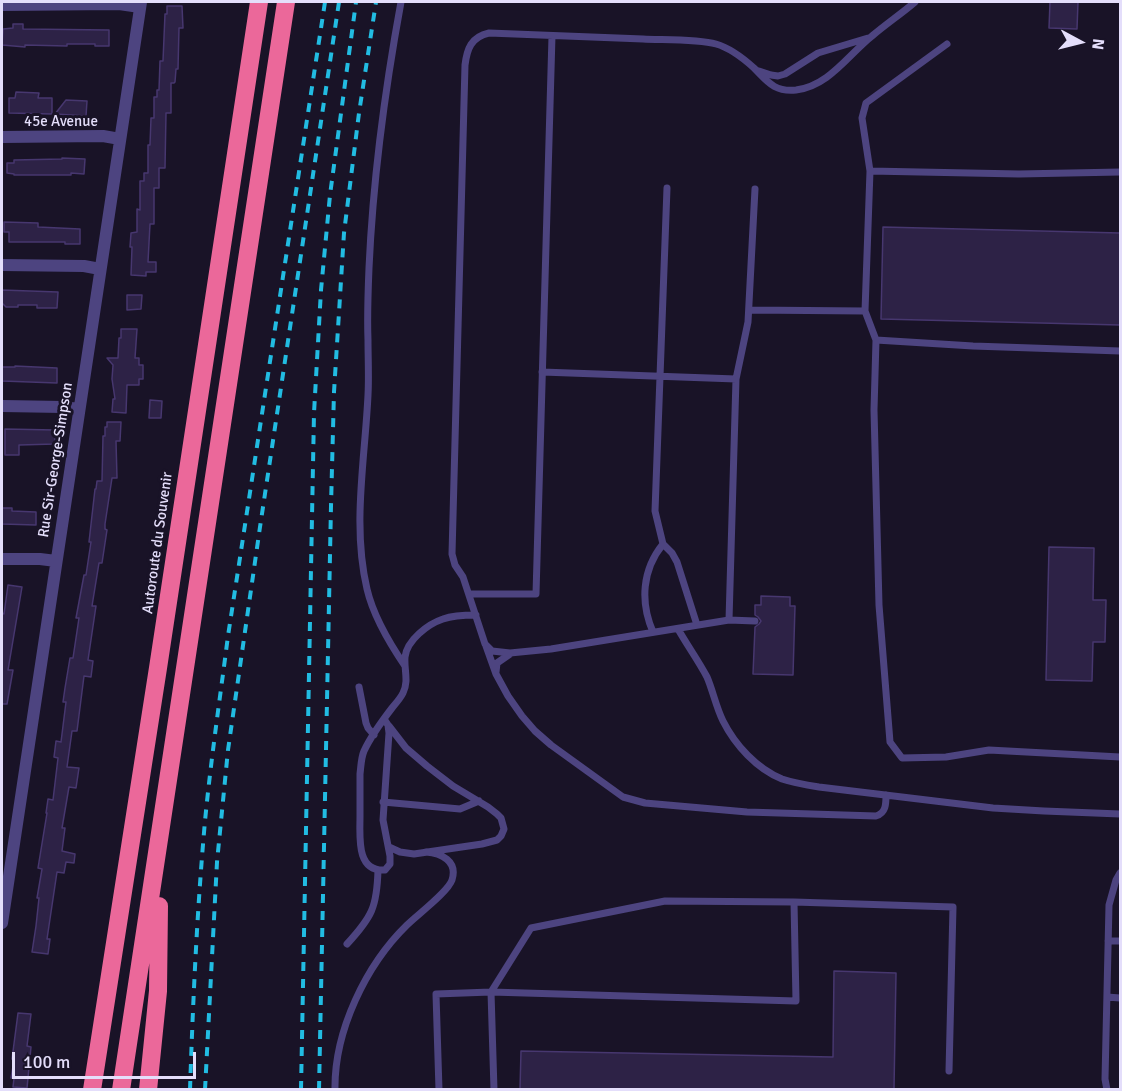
<!DOCTYPE html>
<style>
body{margin:0}
#map{position:relative;width:1122px;height:1091px;overflow:hidden;background:#191327;font-family:Signika,sans-serif}
canvas{display:block}
.frame{position:absolute;inset:0;border:3px solid #e4defb;pointer-events:none}
.north{position:absolute;left:1050px;top:12px;width:60px;height:60px;-webkit-text-stroke:4px #191327;paint-order:stroke;rotate:97deg;font-size:16px;font-weight:700;line-height:24px;text-align:center;color:#e4defb}
.north::after{content:'';display:block;margin:auto;width:21px;height:27px;background:#e4defb;clip-path:polygon(50% 0,100% 100%,50% 72%,0 100%)}
.scale{position:absolute;left:12px;top:1052px;width:184px;height:27px;box-sizing:border-box;border:3px solid #e4defb;border-top:0;padding-left:8px;font-size:18px;line-height:21px;white-space:nowrap;color:#e4defb;-webkit-text-stroke:4px #191327;paint-order:stroke}
</style>
<div id="map">
<canvas width="1122" height="1091"></canvas>
<div class="frame"></div>
<div class="north">N</div>
<div class="scale">100 m</div>
</div>
<script>
const ctx = document.querySelector('canvas').getContext('2d');
ctx.lineJoin = 'round';
function fill(path, color) {
  ctx.fillStyle = color;
  ctx.fill(path, 'evenodd');
}
function stroke(path, color, width, dash) {
  ctx.strokeStyle = color;
  ctx.lineWidth = width;
  ctx.lineCap = dash ? 'butt' : 'round';
  ctx.setLineDash(dash || []);
  ctx.stroke(path);
}
function write(font, color, halo, rows, align = 'center') {
  ctx.font = font + ' Signika,sans-serif';
  ctx.lineWidth = 6;
  ctx.setLineDash([]);
  ctx.textBaseline = 'middle';
  ctx.strokeStyle = halo;
  ctx.fillStyle = color;
  for (const [text, x, y, turn = 0] of rows) {
    ctx.save();
    ctx.translate(x, y);
    ctx.rotate((+turn || 0) * Math.PI / 180);
    ctx.textAlign = isNaN(turn) ? turn : align;
    if (halo) ctx.strokeText(text, 0, 0);
    ctx.fillText(text, 0, 0);
    ctx.restore();
  }
}
const building = new Path2D(`
 M1050 2H1078L1077 29 1049 28Z
 M167 6H182L183 28H179L178 69H176L175 82 174 83H171V113H166L165 168H159V188H154V224H150L148 262H156V272H146V276L131 275 132 247H130L131 233 137 232V209L140 210V181H144V173H148V145H150L151 118H154V97H157V90H159L160 61H163L165 14H167Z
 M13 24H23V29L109 30V46H95V44H67V46L25 45V47L2 45 3 29 13 28Z
 M16 92 39 93 38 98H52V114L9 113V98H15Z
 M66 100 87 101 86 116 55 114Z
 M62 158 85 159 84 174 71 173V175H14V174L7 173V163H14V160L62 159Z
 M4 222 38 223V227L80 229V244H65V242H9V232H4Z
 M883 227 1120 233V325L881 319Z
 M2 290 58 292 57 308H37V305H18V307H6L2 303Z
 M127 295H142L141 309 127 310Z
 M121 329H137L135 358H139V365H143V379H139V385H127L126 413 112 412 113 399H115L112 379 113 365 107 358H118L119 338H121Z
 M15 366 57 368V383L2 381V367H15Z
 M150 400 162 401 161 418H149Z
 M107 422H121L120 441H116L117 478H112L105 524V529L107 530 102 563H99L92 606H96L88 660 93 661 91 677 84 676 77 731H72L67 767 79 768 76 788 69 787 62 828H65L62 851 75 854 74 863 66 862 64 873 57 872 47 939H50L48 954 32 952 36 926 39 898H37L42 869 38 868 47 813H46L48 799 53 800 58 758 54 757 56 741 61 742 66 702H63L65 688 70 658H73L79 618H76L84 575H86L91 542H89L95 489H96L97 481H102L103 436H105V427H107Z
 M5 429 55 430V444L19 445V455H5Z
 M2 508H12V511L36 512V525L2 524Z
 M1049 547 1094 548 1093 600H1106L1105 642H1093L1092 681 1046 680Z
 M8 585 22 587 8 670H13L7 704H2V613L4 614Z
 M761 596 790 597V606H795L793 675 753 674 755 627 759 624 761 621 758 617 755 615V605H761Z
 M834 971 896 973 894 1089H520L521 1051 833 1057Z
 M18 1013 31 1014 27 1046 31 1047 27 1088 13 1087 14 1078H11L14 1060 12 1059Z`);
fill(building, '#2d2246');
stroke(building, '#47376f', 1.5);
stroke(new Path2D(`
 M401 2C385 89 373 179 369 268 368 292 367 316 368 340 368 358 369 377 368 395 365 459 352 526 367 589 373 615 390 644 405 666
 M947 44 866 103 862 118 870 171 1019 174 1120 172
 M759 71 771 75 778 76 785 74 818 53 868 38
 M870 171 865 311 876 340 874 410 879 605 890 742 902 758 946 757 989 750 1120 757
 M755 189 748 322 736 379 729 620 551 649 510 653 492 651 485 644 463 577 455 565 452 554 465 65C467 49 471 37 489 33 540 35 592 37 643 39 663 40 698 39 716 44 730 48 743 58 754 68 768 82 774 92 796 90 829 86 848 55 872 36 886 24 901 14 915 2
 M749 310 865 311
 M876 340 973 346 1120 351
 M542 372 736 379
 M663 544 672 553 677 562 697 625
 M469 594H536L552 36
 M729 620 755 621
 M678 629C687 645 698 660 707 677 713 691 716 707 723 721 735 745 757 769 782 779 794 783 806 785 819 787L993 808 1044 811 1120 814
 M653 632C640 602 642 570 663 544L655 511 667 188
 M486 646 496 674 508 696 522 716 535 731 551 745 623 797 645 803 747 812 876 816C886 813 886 804 886 795
 M496 672 497 663 510 654
 M359 687 366 723 368 728 374 735
 M384 719 388 725 389 733 383 820 390 856V864L385 870C356 872 360 837 360 817 360 803 360 789 360 774 361 766 361 758 364 751 371 736 382 721 392 708 396 703 400 699 403 693 409 681 404 670 405 657 407 640 428 624 443 619 454 615 465 615 476 615
 M383 802 460 809 479 801
 M389 847 400 852 414 854 482 844 497 840 501 836 504 829 501 818 497 814 488 807 453 786 427 766 406 748 389 726
 M1108 941H1120
 M347 944C372 917 377 907 378 870
 M1107 997 1120 998
 M335 1090C334 1031 366 965 407 925 417 915 448 892 452 880 458 861 441 853 426 852
 M439 1090 436 994 491 992 531 928 665 901 794 902 953 907 949 1071
 M494 1090 491 992 796 1001 794 902
 M1107 1090 1105 1079 1109 905 1116 880 1120 873`), '#4d4480', 7);
stroke(new Path2D(`
 M2 5 119 4 140 7
 M2 137 103 136 120 139
 M2 265 84 266 100 269
 M2 406 63 407 79 409
 M2 559H40L56 561
 M2 923 141 2`), '#4d4480', 12);
stroke(new Path2D(`
 M92 1090 158 668 259 2
 M121 1090 286 2
 M148 1090 158 991 159 906`), '#eb689a', 18);
stroke(new Path2D(`
 M190 1090C193 1000 197 911 205 821 211 759 220 698 228 636L325 2
 M205 1090 217 862 228 750 260 527 339 2
 M301 1090 314 413 321 290 330 195 356 2
 M319 1090 331 506 334 392 344 233 359 113 376 2`), '#22bce2', 4, [9, 8]);
write('15px', '#e4defb', '#191327', [
 ["45e Avenue",61,122],
 ["Rue Sir-George-Simpson",56,460,-81],
 ["Autoroute du Souvenir",158,543,-82]
]);
</script>
